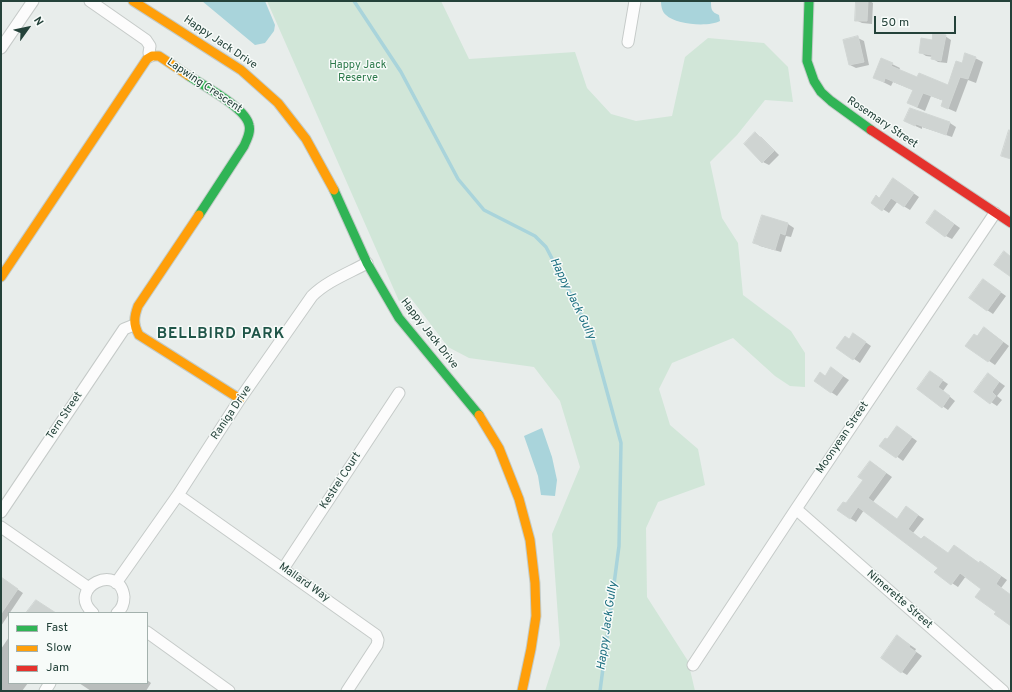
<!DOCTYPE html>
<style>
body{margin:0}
#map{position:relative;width:1012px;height:692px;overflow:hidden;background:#e8edeb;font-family:Overpass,sans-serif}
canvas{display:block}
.frame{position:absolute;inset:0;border:2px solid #24423a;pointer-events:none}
.legend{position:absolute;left:8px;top:612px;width:140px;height:72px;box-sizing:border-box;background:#f7fbf9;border:1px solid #a3b1ad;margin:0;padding:5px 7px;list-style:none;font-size:12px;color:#24423a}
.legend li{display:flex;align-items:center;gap:8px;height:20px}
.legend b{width:20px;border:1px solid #a3b1ad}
.north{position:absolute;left:8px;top:8px;width:40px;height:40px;-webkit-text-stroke:3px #f7fbf9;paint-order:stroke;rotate:57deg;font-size:11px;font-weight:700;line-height:16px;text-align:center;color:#24423a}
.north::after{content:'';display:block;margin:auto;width:14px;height:18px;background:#24423a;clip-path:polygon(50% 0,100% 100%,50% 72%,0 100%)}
.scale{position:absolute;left:874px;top:16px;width:82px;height:18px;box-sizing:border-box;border:2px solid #24423a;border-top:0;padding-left:5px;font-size:12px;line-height:14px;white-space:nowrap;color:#24423a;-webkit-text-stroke:3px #f7fbf9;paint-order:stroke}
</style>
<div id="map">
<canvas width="1012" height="692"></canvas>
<div class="frame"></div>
<ul class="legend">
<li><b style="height:5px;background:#30b455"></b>Fast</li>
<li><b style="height:5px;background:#ff9f0a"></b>Slow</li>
<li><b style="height:5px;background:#e5322d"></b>Jam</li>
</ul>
<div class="north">N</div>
<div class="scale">50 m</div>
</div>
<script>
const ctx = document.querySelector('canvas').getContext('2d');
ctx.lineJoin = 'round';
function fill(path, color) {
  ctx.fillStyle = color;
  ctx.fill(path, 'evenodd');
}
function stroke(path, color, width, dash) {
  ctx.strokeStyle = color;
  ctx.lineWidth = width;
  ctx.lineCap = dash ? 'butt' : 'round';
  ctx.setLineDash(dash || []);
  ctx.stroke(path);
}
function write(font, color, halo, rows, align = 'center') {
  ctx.font = font + ' Overpass,sans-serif';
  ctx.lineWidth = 3;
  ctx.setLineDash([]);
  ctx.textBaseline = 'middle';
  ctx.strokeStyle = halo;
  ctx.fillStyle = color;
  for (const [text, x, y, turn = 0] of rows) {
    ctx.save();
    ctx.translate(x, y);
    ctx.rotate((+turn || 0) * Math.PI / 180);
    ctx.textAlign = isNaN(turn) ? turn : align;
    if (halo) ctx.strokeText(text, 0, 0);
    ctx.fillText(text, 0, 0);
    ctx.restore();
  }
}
fill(new Path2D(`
 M267 1H441L469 59 575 52 587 88 611 114 636 121 672 116 685 57 708 38 764 43 788 67 793 102 765 100 737 135 710 162 722 218 738 243 743 295 791 331 805 353V387L790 386 775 376 733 338 672 363 659 389 670 425 698 449 705 485 658 502 646 528 647 597 688 661 695 691H545L560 645 552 534 580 467 560 401 534 367 469 358 448 347 410 297 399 301Z`), '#d1e6d8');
fill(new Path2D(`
 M202 1H265L275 25 274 31 265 43 255 45Z
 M661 1H711C711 9 711 12 719 15L720 21C709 27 676 25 666 15 662 12 661 6 661 1Z
 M542 428 552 457 557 480 555 496 541 495 538 476 524 436Z`), '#a9d4db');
fill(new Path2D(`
 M857 1H870L873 3 872 24 862 23 856 20Z
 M945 36 951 40 947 63 938 62 932 58 933 57 926 56 920 52 933 41Z
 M858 38 864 41 869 65 856 68 850 65Z
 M975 58 983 62 976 83 968 80 956 112 942 106 944 101 931 96 925 111 916 107 909 103 913 90 893 82 891 86 875 78 892 64 900 68 899 70 918 78 949 86 962 64Z
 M910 109 950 123 956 127 952 137 922 127V129L911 124Z
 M755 134 761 137 779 155 769 165 763 162Z
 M899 183 919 197 910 210 897 202 889 213 872 202 879 199Z
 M942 215 960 228 952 239 946 236Z
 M762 217 788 224 794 228 791 237 786 236 781 252 760 246 754 242Z
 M989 284 1006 296 993 314 987 310Z
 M990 332 1009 346 995 365 967 346 978 337Z
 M854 334 871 346 860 363 838 348 849 340Z
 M837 372 849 380 837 396 831 392 825 376Z
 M936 376 948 384 943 391 955 401 948 410 918 389Z
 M994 378 1005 386 997 396 1002 400 997 406 976 392Z
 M903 431 917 441 903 461 881 445Z
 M871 462 892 477 873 502 897 520 906 507 924 519 913 533 922 540 949 554 954 546 980 564 987 566 1007 580 1001 588 1011 596V625L997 612 982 588 966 576 958 587 935 572 939 567 864 510 856 522 850 518 846 504 864 480Z
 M1 578 23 593 1 626Z
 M9 637V683H28L22 691H1V649Z
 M903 640 916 649 915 651 922 656 907 675 902 672Z
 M147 680 151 683 146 691H91L79 683H147Z`), '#0003');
stroke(new Path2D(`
 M354 1 401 72 458 179 484 210 535 236 546 247 591 333 621 443 619 546 600 691`), '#a9d4db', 3.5);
const building = new Path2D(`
 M856 1H868L867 21H855Z
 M933 33 946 35 941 61 931 59 932 55 919 53 921 38 932 40Z
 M858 36 864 62 849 65 843 40Z
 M965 53 976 57 968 79 960 77 948 109 941 106 943 100 923 93 917 107 907 103 913 90 885 78 884 82 873 78 881 58 893 63 891 66 917 77 919 73 948 85 956 61 962 63Z
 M910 108 950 122 946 135 916 124 915 126 904 121Z
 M1009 130 1011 131V159L1001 156Z
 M755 132 774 151 762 163 744 144Z
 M893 178 914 193 904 207 891 198 882 211 871 203 876 195 879 198Z
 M935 210 954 224 945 237 926 223Z
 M762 215 788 223 785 235 780 233 775 250 753 243Z
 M1004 251 1011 257V277L994 265Z
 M983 279 1001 292 987 311 969 298Z
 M984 327 1003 342 988 362 965 346 974 334 977 336Z
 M853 333 866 342 853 360 836 348 845 336 849 339Z
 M831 367 843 376 831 393 814 381 820 372 825 376Z
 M930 371 943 380 938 387 950 396 942 408 917 389Z
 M988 373 999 382 992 392 996 396 990 404 974 392Z
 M897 426 912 437 896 458 879 446 885 438 887 439Z
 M870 461 886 473 868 498 897 519 906 506 918 515 908 529 921 539 924 536 948 553 954 545 979 563 980 561 1001 576 996 584 1011 595V626L994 614 996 612 975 597 981 589 960 573 951 585 934 572 938 568 858 507 850 519 837 510 843 502 846 503 863 480 858 477Z
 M1 577 18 589 1 614Z
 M36 600 56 613H26Z
 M897 635 910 645 909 647 916 652 901 673 881 658Z`);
fill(building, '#cfd4d2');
stroke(building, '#d1d6d4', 1);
const street = new Path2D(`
 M90 1 146 40 150 46 149 53 151 56
 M628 42 635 1
 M1 48 33 1
 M178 495 376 635 378 640 377 645 347 691
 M796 509 1003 691
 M1 512 124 329 134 325
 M1 527 89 588
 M283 569 399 393
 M116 583 178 495 240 399 312 296C327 281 349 273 367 263
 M93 613C65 588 120 561 124 597 124 603 122 609 117 613
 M147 632 229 691
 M693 665 796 509 995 213
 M45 691 50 683`);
const fast = new Path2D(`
 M809 1 807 61 814 81 821 92 831 101 871 130
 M189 76C204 86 246 108 249 125 251 132 247 139 244 146L199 215
 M334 190 367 263 399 318 479 415`);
const slow = new Path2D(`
 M133 1 241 70 278 103 306 139 334 190
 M199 215 138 306C134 317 133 324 139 335L240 399
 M1 277 147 59 152 56H159L189 76
 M479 415 499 448 519 499 530 540 535 583 536 616 531 649 522 691`);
const jam = new Path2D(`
 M871 130 1011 223`);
stroke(street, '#c5cac8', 13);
stroke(fast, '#c3cbc8', 11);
stroke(slow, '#c3cbc8', 11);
stroke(jam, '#c3cbc8', 11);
stroke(street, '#fcfcfc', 11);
stroke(fast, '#30b455', 9);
stroke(slow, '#ff9f0a', 9);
stroke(jam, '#e5322d', 9);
write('11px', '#24423a', '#f7fbf9', [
 ["Happy Jack Drive",220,43,34],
 ["Lapwing Crescent",204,86,34],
 ["Rosemary Street",882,123,34],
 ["Happy Jack Drive",429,334,52],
 ["Raniga Drive",232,413,-56],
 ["Tern Street",65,416,-56],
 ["Moonyean Street",843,438,-56],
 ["Kestrel Court",341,481,-57],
 ["Mallard Way",304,583,35],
 ["Nimerette Street",899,600,41]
]);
write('11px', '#2d7a4b', '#f7fbf9', [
 ["Happy Jack",358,66],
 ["Reserve",358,79]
]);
write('italic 12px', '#1c6f80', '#f7fbf9', [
 ["Happy Jack Gully",572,299,64],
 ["Happy Jack Gully",608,626,-82]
]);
ctx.letterSpacing = '1px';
write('bold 15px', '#1f5548', '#f7fbf9', [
 ["BELLBIRD PARK",221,335]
]);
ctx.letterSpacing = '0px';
</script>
